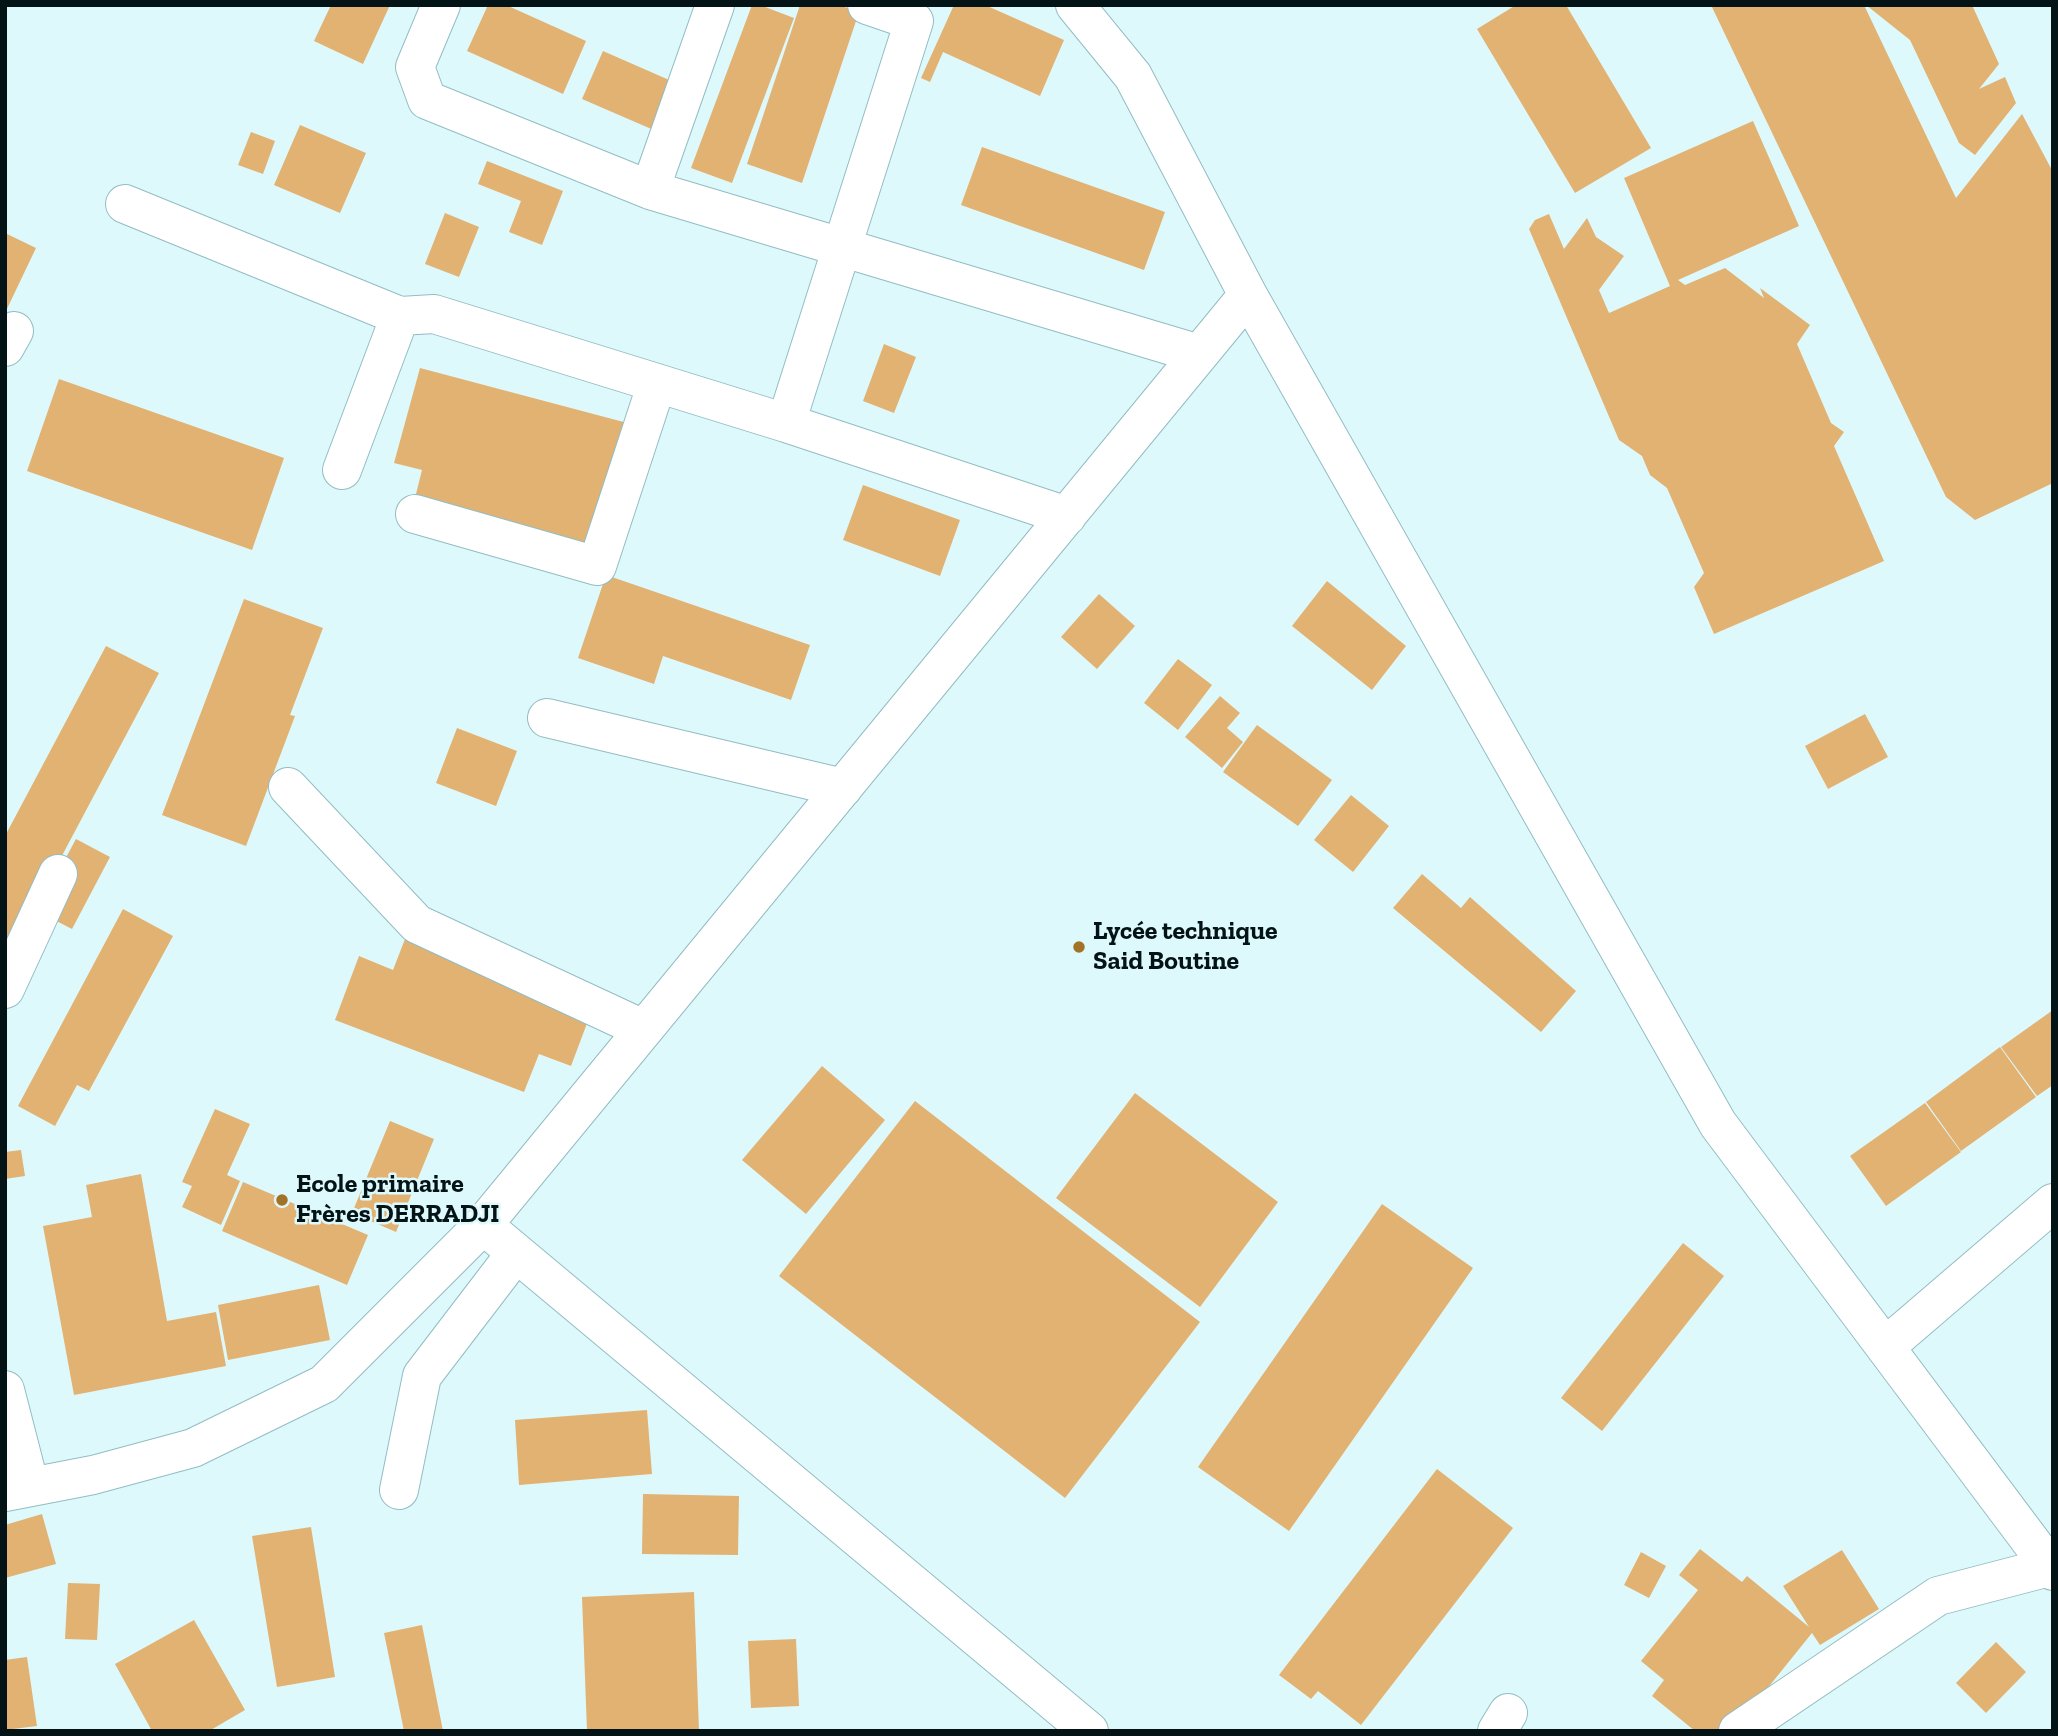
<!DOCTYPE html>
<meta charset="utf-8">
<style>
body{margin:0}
#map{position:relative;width:2058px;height:1736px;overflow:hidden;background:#def9fc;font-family:"Zilla Slab",serif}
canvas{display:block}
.frame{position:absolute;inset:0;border:7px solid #041416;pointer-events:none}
</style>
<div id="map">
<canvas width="2058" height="1736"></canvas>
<div class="frame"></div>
</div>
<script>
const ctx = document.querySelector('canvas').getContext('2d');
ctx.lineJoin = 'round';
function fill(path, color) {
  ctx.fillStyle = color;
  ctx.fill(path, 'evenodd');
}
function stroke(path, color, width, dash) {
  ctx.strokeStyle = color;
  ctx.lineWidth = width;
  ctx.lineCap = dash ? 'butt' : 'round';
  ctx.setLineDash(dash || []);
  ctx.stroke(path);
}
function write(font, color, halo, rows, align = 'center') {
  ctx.font = font + ' "Zilla Slab",serif';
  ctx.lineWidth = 5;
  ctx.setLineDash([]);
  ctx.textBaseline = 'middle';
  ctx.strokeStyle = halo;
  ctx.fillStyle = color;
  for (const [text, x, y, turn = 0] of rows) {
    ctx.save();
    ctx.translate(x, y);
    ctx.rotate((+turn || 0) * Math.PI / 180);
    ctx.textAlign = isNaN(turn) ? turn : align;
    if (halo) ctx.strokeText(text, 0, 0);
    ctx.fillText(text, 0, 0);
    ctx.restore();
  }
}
fill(new Path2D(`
 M331 5H390L363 64 314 41Z
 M488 5H506L586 41 563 94 467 51Z
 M752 5H760L794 18 732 183 691 168Z
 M800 5H839L859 12 802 183 747 164Z
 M954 5H985L1064 40 1040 96 943 52 930 82 921 78Z
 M1516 5H1566L1651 148 1575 193 1477 29Z
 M1711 5H1864L1956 198 2022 114 2053 172V483L1975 520 1946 497Z
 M1866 5H1972L1999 64 1979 89 2005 77 2016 103 1975 155 1959 143 1910 40Z
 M603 51 676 83 656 131 582 99Z
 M1753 121 1799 226 1678 280 1685 285 1725 268 1764 298 1760 288 1810 325 1797 344 1831 423 1844 432 1834 446 1884 561 1714 634 1694 587 1704 573 1667 488 1650 475 1642 456 1619 440 1529 229 1535 220 1549 214 1564 249 1587 218 1596 237 1624 256 1599 290 1609 313 1670 286 1624 178Z
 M300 125 366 153 340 213 274 185Z
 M251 132 275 141 263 174 238 165Z
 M982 147 1165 212 1144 270 961 205Z
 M487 161 563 191 542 245 509 232 521 201 478 184Z
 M445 213 479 227 459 277 425 264Z
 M5 233 36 248 5 313Z
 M884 344 916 357 894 413 863 401Z
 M420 368 650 429 591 545 415 498 422 470 394 463Z
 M59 379 284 458 252 550 27 471Z
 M863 485 960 520 940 576 843 540Z
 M606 575 810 645 791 700 663 656 654 684 578 658Z
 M1327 581 1406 646 1372 690 1292 626Z
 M1099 594 1135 626 1097 669 1061 637Z
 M244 599 323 628 290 715 295 716 246 846 162 815Z
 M106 646 159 673 5 963V836Z
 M1178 659 1212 685 1178 730 1144 703Z
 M1220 696 1240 713 1227 728 1243 742 1222 768 1185 737Z
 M1865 714 1888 757 1828 789 1805 746Z
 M1257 725 1332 780 1298 826 1223 772Z
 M457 728 517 751 496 806 436 783Z
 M1351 795 1389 826 1353 872 1314 840Z
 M76 839 110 857 72 929 37 911Z
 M1422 874 1461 908 1470 897 1576 991 1541 1032 1393 908Z
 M123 909 173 936 89 1091 77 1085 55 1126 18 1106Z
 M405 939 592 1010 571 1066 539 1054 524 1092 335 1020 359 956 393 970Z
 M2053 1010V1085L2037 1096 2001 1047Z
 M2000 1047 2036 1097 1961 1151 1926 1102Z
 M822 1066 885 1120 806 1214 742 1160Z
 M1135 1093 1278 1202 1200 1307 1056 1198Z
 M915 1101 1200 1322 1065 1498 779 1276Z
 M1925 1103 1961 1152 1886 1206 1850 1156Z
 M215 1109 250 1124 227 1175 240 1181 221 1225 182 1207 192 1186 182 1182Z
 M390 1121 434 1139 396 1232 352 1213Z
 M21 1150 25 1176 5 1179V1152Z
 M141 1174 167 1321 216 1312 226 1366 74 1395 43 1226 92 1217 86 1185Z
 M243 1182 368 1235 347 1285 222 1231Z
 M1382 1204 1473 1268 1289 1531 1198 1467Z
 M1683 1243 1724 1276 1602 1431 1561 1398Z
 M319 1285 330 1340 228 1360 218 1305Z
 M647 1410 652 1474 519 1485 515 1420Z
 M1437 1469 1513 1528 1361 1725 1318 1691 1311 1699 1279 1675Z
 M643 1494 739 1496 738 1555 642 1554Z
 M42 1514 56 1564 5 1578V1525Z
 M311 1527 335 1677 277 1687 252 1536Z
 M1700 1549 1742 1582 1747 1576 1809 1627 1783 1586 1842 1550 1879 1609 1820 1645 1812 1633 1733 1731H1695L1652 1696 1664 1680 1641 1661 1698 1590 1679 1575Z
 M1641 1552 1666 1566 1649 1598 1624 1585Z
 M68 1583 100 1584 97 1640 65 1639Z
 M694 1592 699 1731H587L582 1597Z
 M194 1620 245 1710 209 1731H152L115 1664Z
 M422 1625 443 1731H404L384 1633Z
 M796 1639 799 1706 751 1708 748 1641Z
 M1996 1642 2026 1672 1986 1713 1956 1683Z
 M27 1657 37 1726 5 1730V1660Z`), '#e1b272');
const street = new Path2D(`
 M441 5 415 67 427 100 650 190 1199 354
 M867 5 914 21 786 423 1067 516
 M1075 5 1133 76 1248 295 1718 1124 2053 1571
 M650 190 715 5
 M125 204 400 316
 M5 347 14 331
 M342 470 400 316 434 314 786 423
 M415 514 597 566 657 383
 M547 718 843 788
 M288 787 417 924 643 1029
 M5 989 58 874
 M483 1225 1089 1731
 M1885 1347 2053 1203
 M5 1390 30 1487
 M399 1490 422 1376 516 1253
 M5 1492 93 1475 193 1448 324 1384 483 1225 1248 295
 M1497 1731 1508 1713
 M1738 1731 1938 1596 2049 1567`);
stroke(street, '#92bdc3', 40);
stroke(street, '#fff', 38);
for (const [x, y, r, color] of [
 [1079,947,7,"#a27227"],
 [282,1200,7,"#a27227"]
]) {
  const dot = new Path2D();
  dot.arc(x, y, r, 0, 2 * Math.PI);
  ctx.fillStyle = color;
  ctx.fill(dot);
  stroke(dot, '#def9fc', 2.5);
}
write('bold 26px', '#041416', '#def9fc', [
 ["Lycée technique",1093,932],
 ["Said Boutine",1093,962],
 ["Ecole primaire",296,1185],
 ["Frères DERRADJI",296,1215]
], 'left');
</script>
